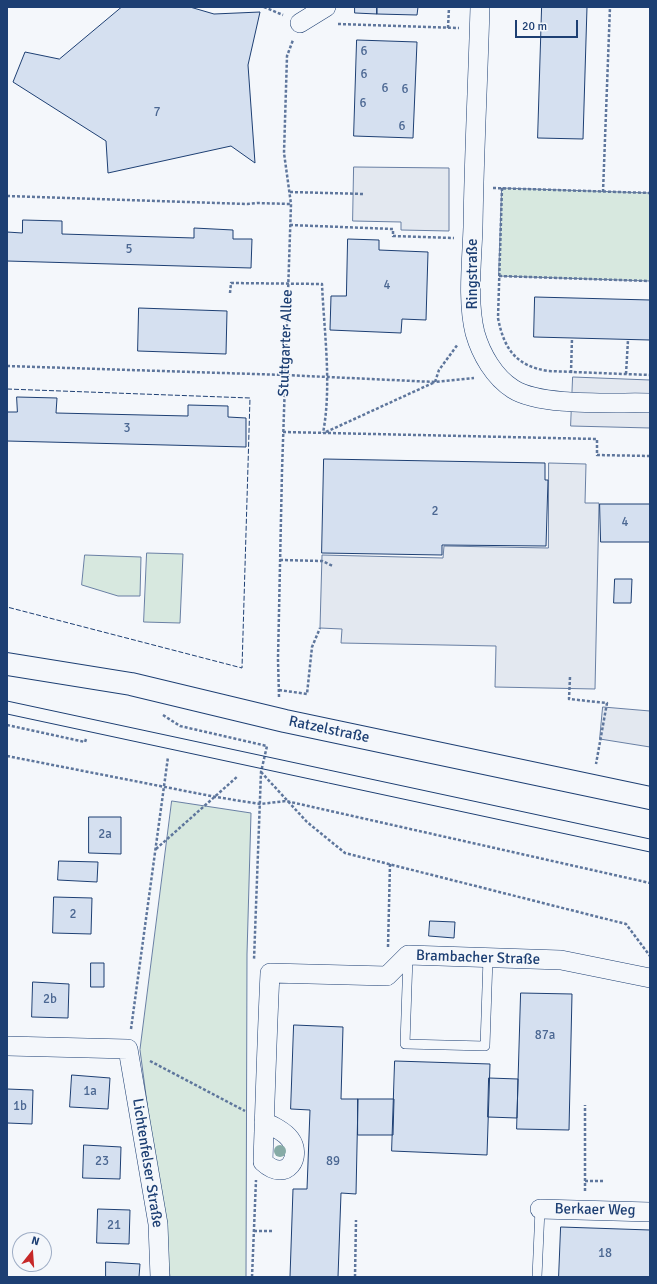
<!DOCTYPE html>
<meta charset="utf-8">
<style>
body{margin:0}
#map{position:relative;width:657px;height:1284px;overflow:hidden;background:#f4f7fb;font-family:Signika,sans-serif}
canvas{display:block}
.frame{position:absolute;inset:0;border:8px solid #1d3f73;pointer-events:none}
.north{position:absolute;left:12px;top:1232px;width:40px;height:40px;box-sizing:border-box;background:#f4f7fb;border:1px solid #9eadc5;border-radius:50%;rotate:17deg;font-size:11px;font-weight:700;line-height:16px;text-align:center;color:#1d3f73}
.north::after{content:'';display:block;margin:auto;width:14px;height:18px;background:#c62828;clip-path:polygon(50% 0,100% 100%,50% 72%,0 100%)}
.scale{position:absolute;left:515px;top:20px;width:63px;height:18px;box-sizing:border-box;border:2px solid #1d3f73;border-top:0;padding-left:5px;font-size:12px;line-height:14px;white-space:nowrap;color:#1d3f73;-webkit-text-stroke:3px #f4f7fb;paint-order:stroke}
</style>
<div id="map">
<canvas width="657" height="1284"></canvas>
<div class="frame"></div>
<div class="north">N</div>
<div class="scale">20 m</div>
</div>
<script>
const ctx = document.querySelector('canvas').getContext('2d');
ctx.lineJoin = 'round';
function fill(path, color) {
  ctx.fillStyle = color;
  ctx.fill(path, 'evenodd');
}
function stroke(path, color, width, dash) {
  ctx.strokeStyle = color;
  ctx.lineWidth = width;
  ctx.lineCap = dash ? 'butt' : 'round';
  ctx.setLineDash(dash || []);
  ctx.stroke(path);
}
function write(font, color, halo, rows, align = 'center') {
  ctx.font = font + ' Signika,sans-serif';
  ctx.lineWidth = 3;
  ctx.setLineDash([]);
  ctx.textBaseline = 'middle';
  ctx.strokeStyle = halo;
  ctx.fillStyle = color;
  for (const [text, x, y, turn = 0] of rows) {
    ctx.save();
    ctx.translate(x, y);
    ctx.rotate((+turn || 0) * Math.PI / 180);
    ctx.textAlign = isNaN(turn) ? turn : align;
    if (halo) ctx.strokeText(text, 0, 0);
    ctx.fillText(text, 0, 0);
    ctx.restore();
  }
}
const green = new Path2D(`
 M502 188 650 193V281L499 276Z
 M147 553 183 554 180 623 144 622Z
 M85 555 141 557 140 596H118L82 585Z
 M172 801 251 813 247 954 246 1277H170L140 1050Z`);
fill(green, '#d7e8df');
stroke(green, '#687fa3', 1);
const parking = new Path2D(`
 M354 167 449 168V231L401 230V222L353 221Z
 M573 377 650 380V428L571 426Z
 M549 463 586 464 585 503H599L595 689 495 687 496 646 341 643 342 629 320 628 322 555 443 558 444 546 548 548Z
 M603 707 650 711V747L600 739Z`);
fill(parking, '#e3e8f0');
stroke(parking, '#687fa3', 1);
const building = new Path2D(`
 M122 7H190L214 14 260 12 248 65 255 163 231 146 108 173 106 141 13 82 25 52 59 59Z
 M355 7H377V14L355 13Z
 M377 7H418L417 15 377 14Z
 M542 7H587L583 139 538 138Z
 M357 40 417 42 413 138 354 136Z
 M23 220 62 221V234L194 238V228L233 230V239H252L251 268 7 261V232L22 233Z
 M348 239 379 240V250L428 252 426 320 402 319 401 333 330 330 331 296H346Z
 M535 297 650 300V340L534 337Z
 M139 308 227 311 226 354 138 351Z
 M17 397 57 398 56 413 188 416V405L228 406V417L246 418V447L7 441V412H17Z
 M324 459 545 463V480H548L546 546 442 545V555L322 553Z
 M600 504H650V542H601Z
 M615 579H632L631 603H614Z
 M89 817H121V854L89 853Z
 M59 861 98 862 97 882 58 880Z
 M54 897 92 898 91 934 53 933Z
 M430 921 455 922 454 938 429 936Z
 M91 963H104V987H91Z
 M33 982 69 984 68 1018 32 1017Z
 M521 993 572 994 569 1130 517 1129Z
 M294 1025 343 1027 341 1099H358L356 1194 341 1193 338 1277H290L293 1189H307L310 1110 291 1109Z
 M395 1061 490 1064 487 1155 392 1151Z
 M72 1075 110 1078 108 1109 70 1107Z
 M489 1078 518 1079 517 1118 488 1117Z
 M7 1089 33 1090 32 1124 7 1123Z
 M358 1099H394L393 1135H358Z
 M84 1145 121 1147 120 1179 83 1178Z
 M98 1209 130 1210 129 1244 97 1243Z
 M561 1227 650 1230V1277H559Z
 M106 1262 140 1264 139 1277H106Z`);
fill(building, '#d5e0f0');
stroke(building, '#1d3f73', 1);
const lane = new Path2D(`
 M408 957 405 1044 485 1046 488 958
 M537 1277 540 1209`);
const street = new Path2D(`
 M480 7C478 80 474 154 473 227 472 260 467 301 475 333 481 354 494 377 513 389 541 407 615 402 650 403
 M300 23 326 7
 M7 1046 128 1049 158 1224 160 1277
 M264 1122C273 1126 284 1131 290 1139 303 1156 287 1184 263 1162 265 1099 267 1036 270 973L387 976 408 955 561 960 650 978
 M540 1209 650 1212`);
const secondary = new Path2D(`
 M7 664 131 684 285 721 650 798`);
stroke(lane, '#1d3f73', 10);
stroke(street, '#1d3f73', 20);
stroke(secondary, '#1d3f73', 24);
stroke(new Path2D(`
 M264 7 283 15
 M338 24 459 28
 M448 28 449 7
 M493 188 650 193
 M502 188 498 318C504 349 516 366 548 371L650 375
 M290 192 364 194
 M603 192 610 7
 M7 196 247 204 257 203 291 204
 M290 225 393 229V236L454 238
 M499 276 650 281
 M230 293 231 283 322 284C324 331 332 386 323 433
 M7 366 285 375 435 382 474 378
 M571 373 572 338
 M626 374 628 340
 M283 432 597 439V455L650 456
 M326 432 435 382 439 370 458 344
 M280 560 322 561 333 566
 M570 677 569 699 607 703 596 764
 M279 690 307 694 312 647 320 628
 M279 697 278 659 282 471 291 204 284 153 287 56 293 40
 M163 715 180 726 267 746 261 772 254 960
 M7 725 85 742 86 739
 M7 756 216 797 260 804 286 801 650 883
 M261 772 307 822 345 853 626 924 650 956
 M156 849 238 776
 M388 947 390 864
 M131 1029 168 757
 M150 1061 245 1111
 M585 1181H604
 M585 1191V1105
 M254 1231H273
 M252 1277 256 1180
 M355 1277 356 1220`), '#5e769c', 2.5, [3, 2]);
stroke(lane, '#f4f7fb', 9);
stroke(street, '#f4f7fb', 19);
stroke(secondary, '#f4f7fb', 22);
stroke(new Path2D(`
 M7 701 650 839
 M7 714 650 852`), '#1d3f73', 1);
stroke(new Path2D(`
 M7 389 250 398 242 668 7 607`), '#1d3f73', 1, [5, 2]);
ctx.fillStyle = '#86aba6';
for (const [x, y] of [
 [280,1151]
]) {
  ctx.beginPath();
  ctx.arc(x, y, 6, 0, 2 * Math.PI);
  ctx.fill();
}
write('13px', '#4b6792', null, [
 ["6",364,52],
 ["6",364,75],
 ["6",385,89],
 ["6",405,90],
 ["6",363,104],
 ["7",157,113],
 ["6",402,127],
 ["5",129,250],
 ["4",387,286],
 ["3",127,429],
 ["2",435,512],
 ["4",625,523],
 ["2a",105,835],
 ["2",73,915],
 ["2b",50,1000],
 ["87a",545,1036],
 ["1a",90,1092],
 ["1b",20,1107],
 ["23",102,1162],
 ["89",333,1162],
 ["21",114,1226],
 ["18",605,1254]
]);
write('15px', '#1d3f73', '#f4f7fb', [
 ["Ringstraße",473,274,-90],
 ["Stuttgarter Allee",286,343,-88],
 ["Ratzelstraße",329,730,12],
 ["Brambacher Straße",478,958,2],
 ["Lichtenfelser Straße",147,1163,81],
 ["Berkaer Weg",595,1210,1]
]);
</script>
